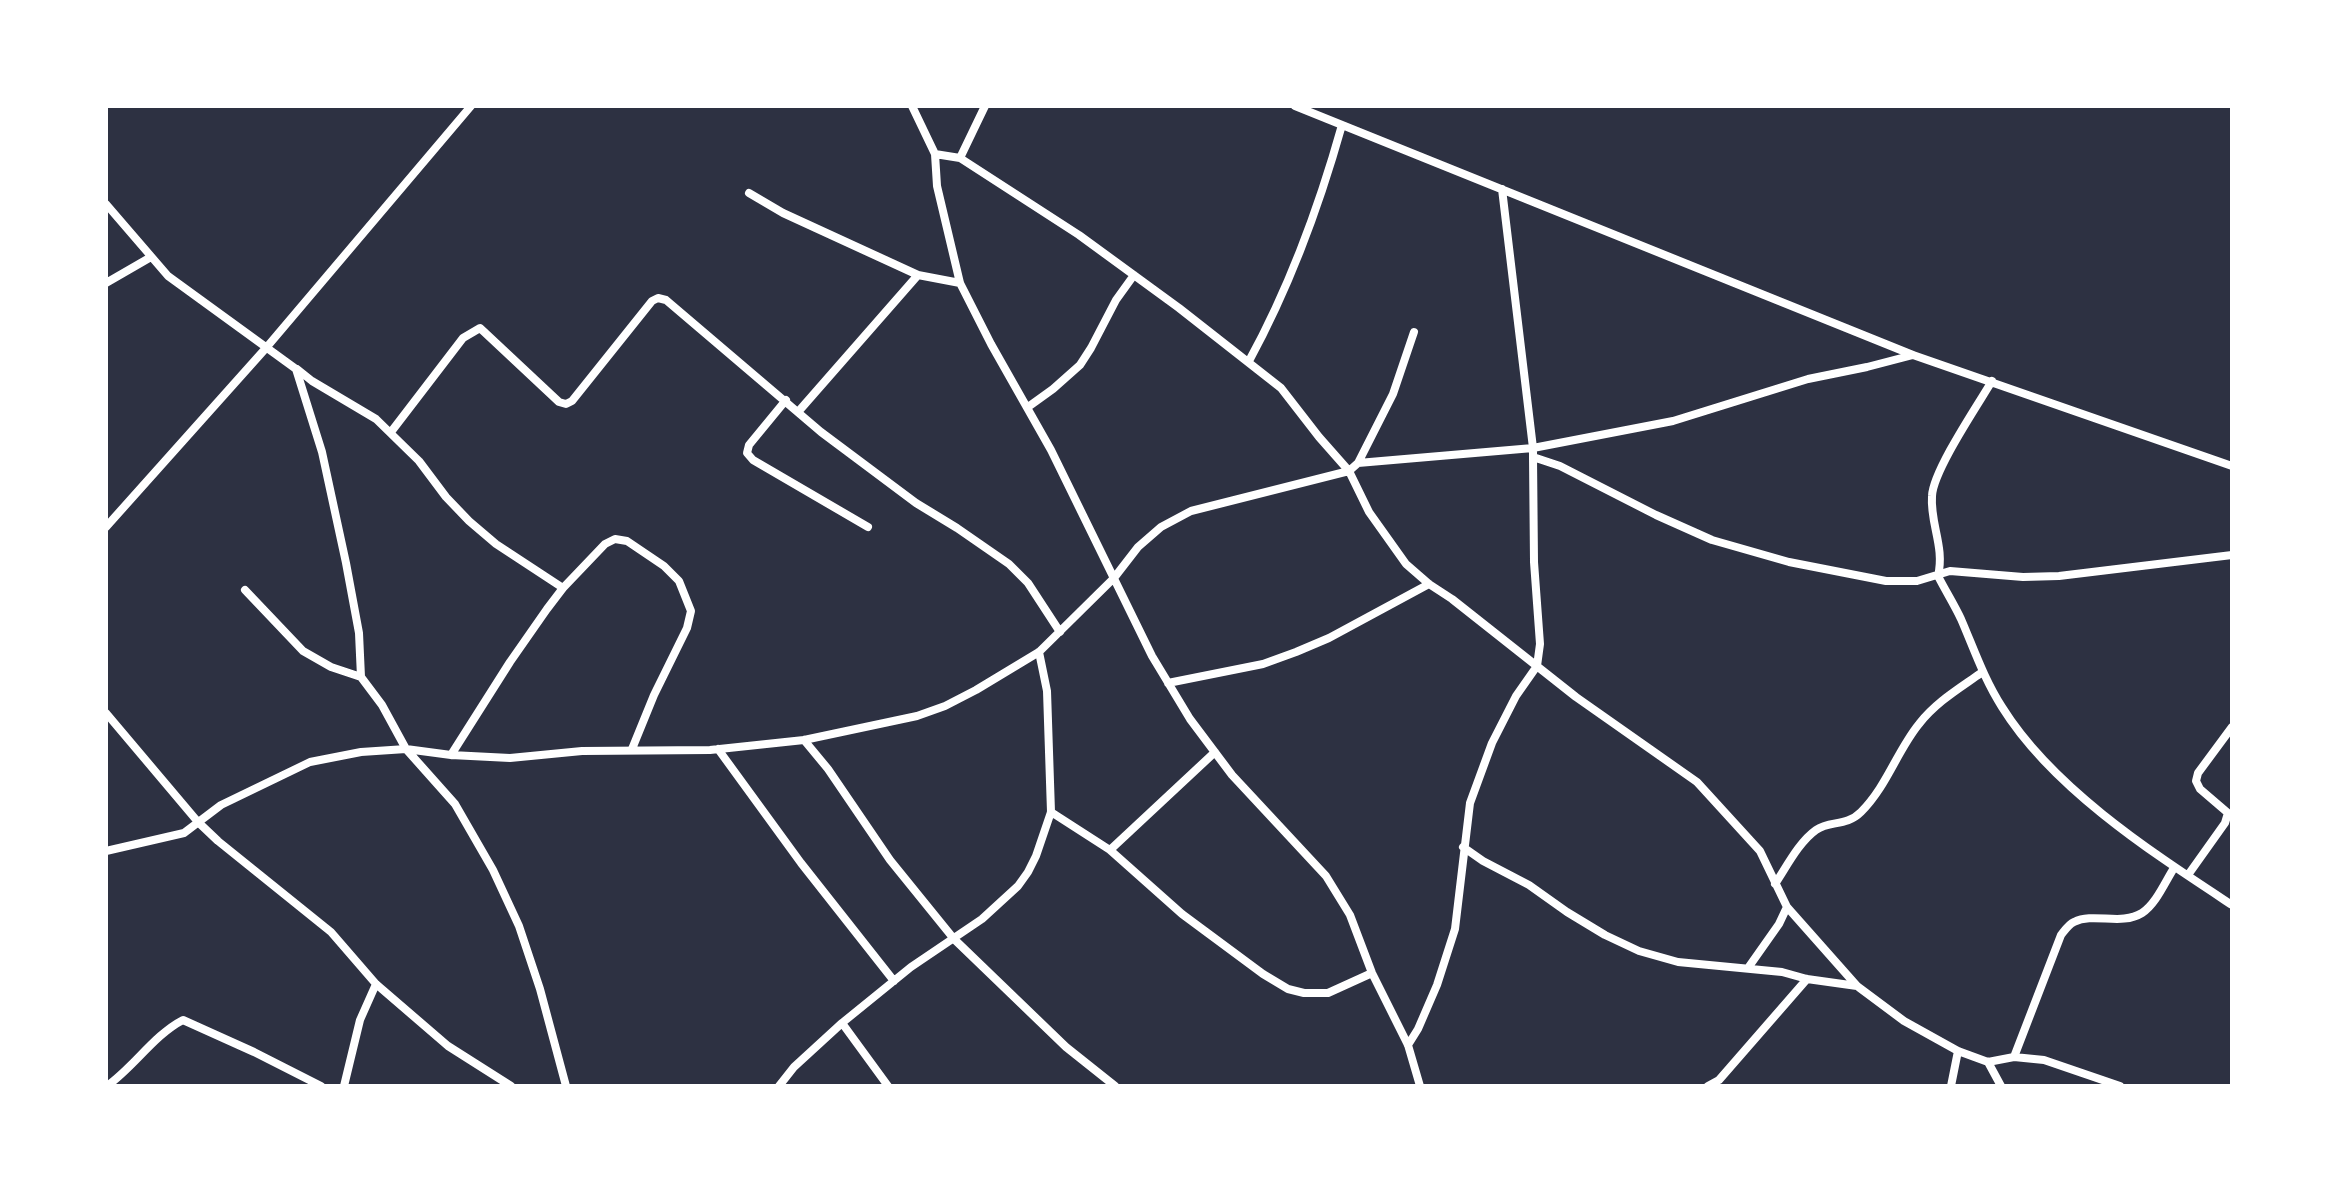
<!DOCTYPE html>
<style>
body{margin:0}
#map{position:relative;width:2338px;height:1192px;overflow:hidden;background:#2d3142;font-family:"Noto Serif",serif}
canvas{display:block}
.frame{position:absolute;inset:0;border:108px solid #fff;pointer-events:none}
</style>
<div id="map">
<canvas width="2338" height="1192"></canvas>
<div class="frame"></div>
</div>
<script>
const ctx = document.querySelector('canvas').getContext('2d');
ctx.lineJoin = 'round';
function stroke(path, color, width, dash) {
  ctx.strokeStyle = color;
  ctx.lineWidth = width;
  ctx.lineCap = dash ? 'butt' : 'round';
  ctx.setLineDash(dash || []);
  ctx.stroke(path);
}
stroke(new Path2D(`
 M912 106 935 154 937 186 960 283 991 344 1051 450 1152 656 1190 719 1232 775 1326 876 1350 915 1372 973 1408 1045 1420 1086
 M1295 106 1913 355 2232 466
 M935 154 960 158 1079 235 1179 308 1281 388 1319 437 1349 471 1369 512 1406 564 1429 584 1452 599 1576 697 1697 782 1760 851 1787 907 1857 986
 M960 158 985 106
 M1502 189 1533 448V457L1560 466 1656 515 1712 540 1789 562 1886 581H1917L1950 571 2023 577 2059 576 2232 555
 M749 193 783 213 918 275 960 283
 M106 204 168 276 296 369 322 452 346 563 359 633 361 677 382 705 406 749 455 804 493 870 519 926 540 989 566 1086
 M106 283 151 257
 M1249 361C1290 286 1319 207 1342 125
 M297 369 312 381 376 419 419 461 446 497 469 521 496 544 563 588
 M1992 381C1977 406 1933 471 1932 496 1930 524 1945 547 1938 576 1945 590 1954 604 1961 619 1974 649 1984 679 2002 707 2053 789 2153 853 2232 905
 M786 400 749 445 747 453 753 460 868 527
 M1028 407 1053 389 1080 365 1091 348 1116 300 1134 275
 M798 412 918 275
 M391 432 463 338 480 328 559 402 566 404 572 401 652 301 658 298 666 300 821 432 916 503 957 528 1009 564 1028 583 1060 632
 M1358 463 1393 394 1414 332
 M106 527 266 348 471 106
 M245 590 303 651 331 667 361 677
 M1168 683 1263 664 1296 652 1329 638 1429 584
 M106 713 198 822 218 841 331 932 376 984 448 1046 511 1086
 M804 740 828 769 890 860 954 939 1066 1047 1115 1086
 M718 749 801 863 894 981
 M451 755 510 662 547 609 563 588 605 544 615 539 627 541 664 566 679 581 691 611 687 628 654 695 632 749
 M1051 812 1110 850 1182 914 1263 974 1288 989 1304 993H1328L1372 973
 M1463 847 1483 861 1529 885 1567 912 1605 935 1639 951 1678 962 1782 972 1807 979 1857 986 1904 1021 1958 1051 1988 1062 2014 1057 2044 1060 2120 1086
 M1110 850 1215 752
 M106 851 184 833 221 805 310 762 361 752 406 749 451 755 510 758 582 751 710 750 804 740 917 716 945 706 976 690 1039 652 1114 578 1138 547 1161 527 1191 511 1349 471 1358 463 1533 448 1673 421 1808 379 1867 367 1913 355
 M2188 875 2225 823 2228 813 2200 789 2196 781 2198 773 2232 727
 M1775 884C1787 866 1799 842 1816 830 1830 820 1846 827 1861 812 1887 786 1897 751 1919 724 1936 702 1960 688 1981 673
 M1748 968 1779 924 1787 907
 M842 1023 888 1086
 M1408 1045 1418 1029 1437 985 1455 929 1470 803 1492 743 1516 696 1537 666 1540 644 1534 562 1533 457
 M2014 1057 2061 935C2065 930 2069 924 2074 922 2094 912 2121 926 2142 913 2156 904 2165 882 2174 868
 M1988 1062 2001 1086
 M107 1086C134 1067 154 1035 183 1020L254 1052 321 1086
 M344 1086 360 1020 376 984
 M779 1086 794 1067 842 1023 911 967 982 919 1018 886 1028 872 1036 856 1051 812 1047 691 1039 652
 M1708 1086 1719 1080 1807 979
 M1951 1086 1958 1051`), '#fff', 8);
</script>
